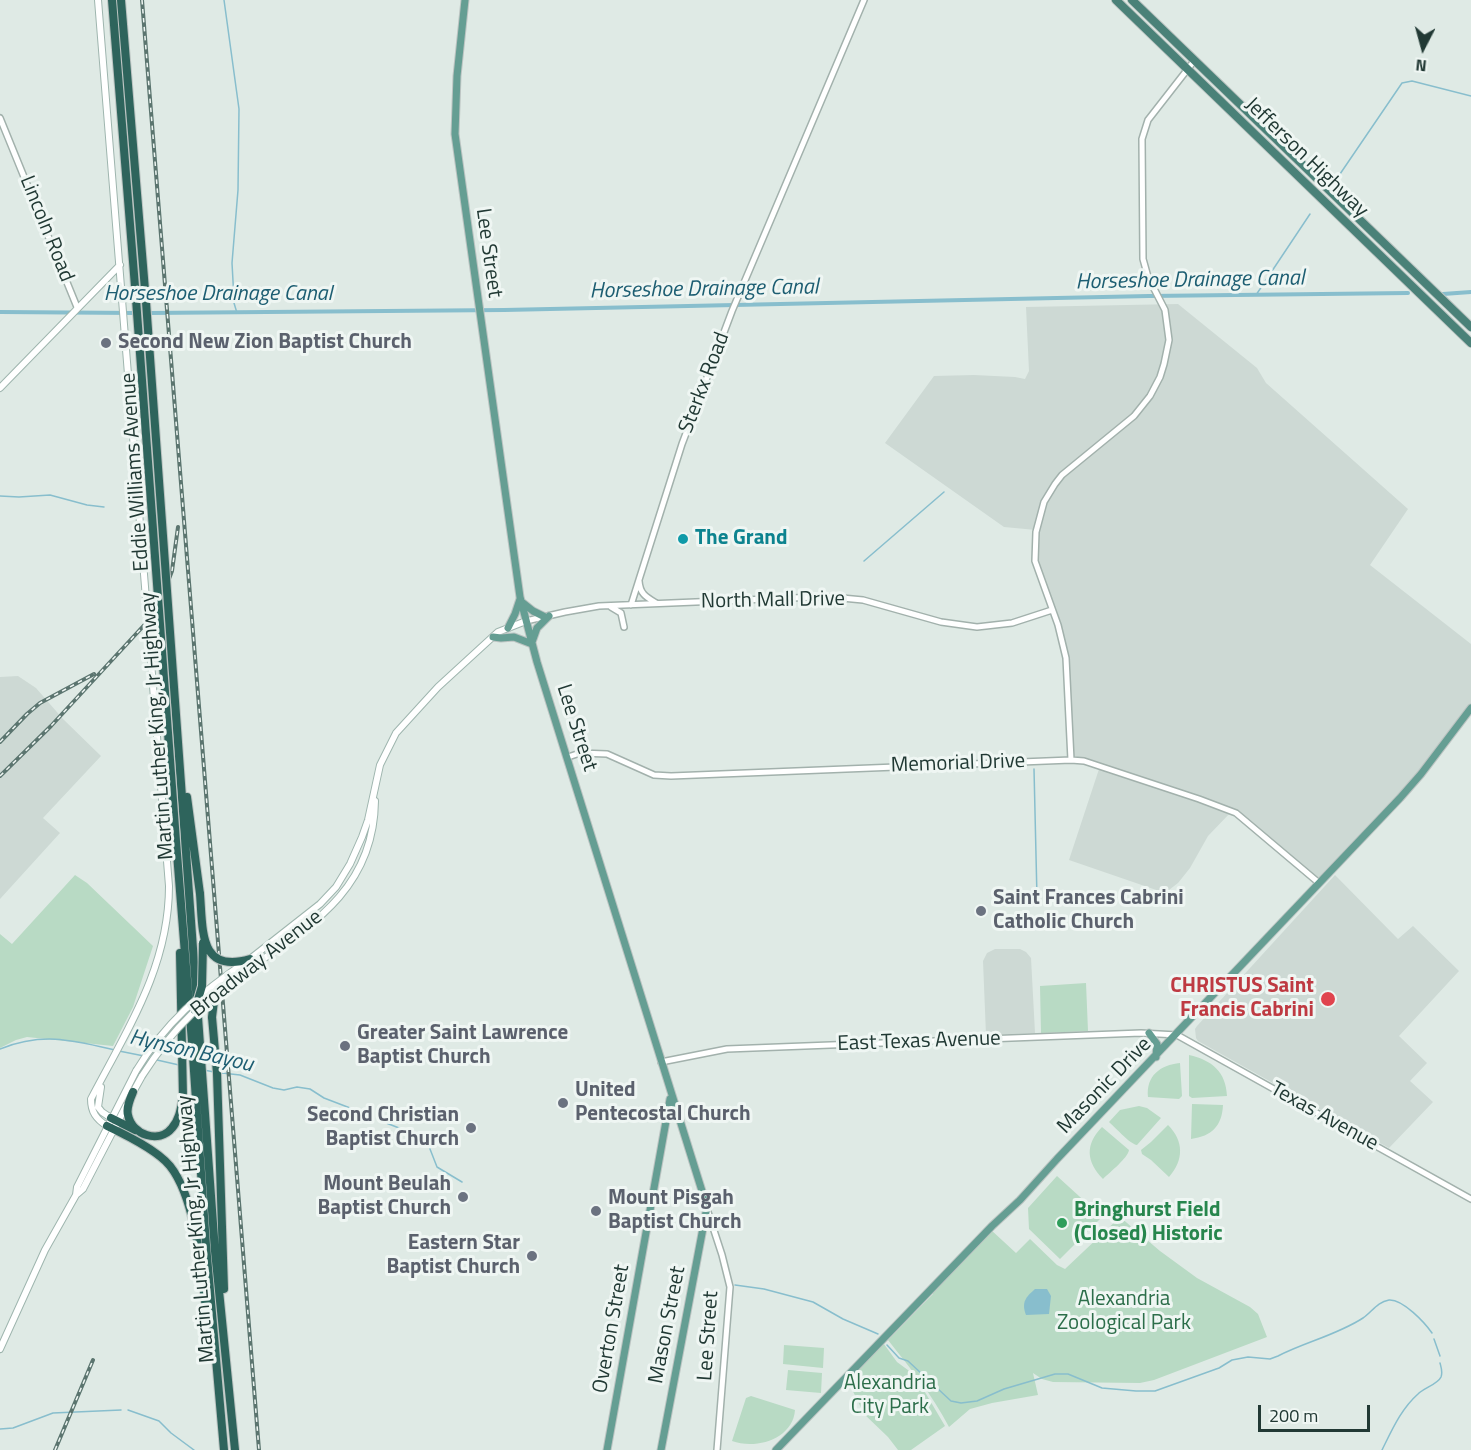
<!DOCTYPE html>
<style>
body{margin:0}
#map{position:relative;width:1471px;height:1450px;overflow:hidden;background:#dfeae5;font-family:"Titillium Web",sans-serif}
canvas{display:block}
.north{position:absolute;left:1393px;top:18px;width:60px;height:60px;-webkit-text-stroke:4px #eff6f3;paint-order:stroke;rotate:186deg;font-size:16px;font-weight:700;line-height:24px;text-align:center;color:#213934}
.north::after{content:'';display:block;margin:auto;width:21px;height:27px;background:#213934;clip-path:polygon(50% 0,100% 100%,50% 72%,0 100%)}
.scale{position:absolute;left:1258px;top:1405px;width:112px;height:27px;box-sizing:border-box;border:3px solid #213934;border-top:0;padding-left:8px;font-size:18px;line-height:21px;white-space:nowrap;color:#213934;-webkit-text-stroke:4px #eff6f3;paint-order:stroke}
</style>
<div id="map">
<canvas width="1471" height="1450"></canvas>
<div class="north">N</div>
<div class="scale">200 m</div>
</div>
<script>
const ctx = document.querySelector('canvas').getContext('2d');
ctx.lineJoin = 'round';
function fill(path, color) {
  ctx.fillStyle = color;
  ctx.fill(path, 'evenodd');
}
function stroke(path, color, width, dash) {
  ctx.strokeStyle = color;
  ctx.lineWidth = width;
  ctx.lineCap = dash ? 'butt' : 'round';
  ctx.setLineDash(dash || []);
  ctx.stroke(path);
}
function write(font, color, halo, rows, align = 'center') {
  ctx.font = font + ' "Titillium Web",sans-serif';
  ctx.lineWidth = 6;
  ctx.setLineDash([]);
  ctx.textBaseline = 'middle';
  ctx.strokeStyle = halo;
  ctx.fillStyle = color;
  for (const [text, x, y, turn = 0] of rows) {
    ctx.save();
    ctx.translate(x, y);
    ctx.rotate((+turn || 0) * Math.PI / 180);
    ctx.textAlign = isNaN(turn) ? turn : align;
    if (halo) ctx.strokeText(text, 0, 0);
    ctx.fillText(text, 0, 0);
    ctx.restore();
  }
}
fill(new Path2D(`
 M1178 304 1257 368 1266 383 1408 509 1370 565 1471 644V708L1421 774 1319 883 1232 811 1208 836 1190 868 1178 883 1165 893 1069 860 1100 766 1071 760 1066 658 1035 561 1036 530 1004 527 885 443 934 376 974 375 1015 377 1025 379 1029 371 1026 307Z
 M18 676 36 688 63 719 101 756 43 818 60 833 0 899V677Z
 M1335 875 1398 939 1413 926 1459 971 1399 1036 1427 1063 1410 1081 1433 1102 1389 1148 1198 1041 1196 1038 1195 1029 1197 1026Z
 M995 949H1020L1026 952 1031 958 1035 1033 986 1035 983 961 987 953Z`), '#cdd9d4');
fill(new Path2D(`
 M75 875 87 883 153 946 133 1007 113 1046 27 1037 16 1040 0 1048V934L12 944Z
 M1086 983 1088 1031 1041 1033 1040 986Z
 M1189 1055C1212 1060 1226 1072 1227 1096L1192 1098 1189 1096Z
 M1180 1063 1182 1096 1179 1099 1148 1097C1146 1076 1160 1065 1180 1063Z
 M1192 1104 1223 1105C1222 1126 1212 1136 1191 1139Z
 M1139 1106 1147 1108 1161 1118 1137 1145C1130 1144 1117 1129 1109 1122L1120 1110Z
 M1168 1125C1184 1141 1184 1160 1169 1177L1151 1160 1142 1154 1141 1150 1151 1142Z
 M1102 1127 1129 1150C1128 1158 1110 1172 1103 1179 1086 1162 1085 1144 1102 1127Z
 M1057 1176 1102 1217 1060 1259 1029 1229 1028 1208Z
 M1120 1217 1160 1251 1197 1278 1250 1307 1258 1314 1267 1337 1154 1380 1140 1383 1053 1382 1042 1379 1033 1373 1038 1395 992 1403 970 1409 949 1427C932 1394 910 1368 888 1340L933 1294 931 1292 990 1229 1016 1253 1030 1239 1057 1265 1065 1269Z
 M881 1340 897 1362 912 1373 919 1382 945 1426 911 1450H898L888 1437 864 1414 846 1377Z
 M784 1345 824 1348 823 1368 783 1364Z
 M788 1370 822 1373 821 1393 786 1390Z
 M751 1396 795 1410C793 1439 756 1450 732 1441L746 1398Z`), '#b8dac4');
fill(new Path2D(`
 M1035 1289H1047L1051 1296 1049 1314 1026 1315C1021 1302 1026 1297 1035 1289Z`), '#88becd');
stroke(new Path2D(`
 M224 0 239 109 238 190 232 263 234 299
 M1340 174 1402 83 1412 81 1471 96
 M1256 295 1310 214
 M234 303 237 313
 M0 496 19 497 50 495 87 505 104 507
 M864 561 944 492
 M1034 769 1037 898
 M0 1049C43 1032 72 1040 115 1050
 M119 1051 144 1056
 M157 1060 179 1065
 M204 1070 214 1072
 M222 1073 240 1075 273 1088 284 1090 297 1087 310 1089 324 1098 371 1116
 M381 1121 412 1133
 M430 1149 437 1167 462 1182
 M735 1285 764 1289 813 1302 843 1319 878 1334
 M1434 1339 1440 1356
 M887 1345 899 1358 908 1361 951 1401 961 1403 977 1401 1004 1389 1055 1374H1068L1102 1388 1136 1391H1155L1219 1368 1232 1360 1248 1357 1270 1359 1278 1356C1305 1342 1337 1335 1363 1318 1372 1312 1377 1302 1389 1300 1403 1299 1425 1323 1432 1333
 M128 1410 159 1421 171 1433 194 1450
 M0 1429 13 1428 53 1413 121 1410
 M1382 1450C1392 1430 1401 1409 1418 1394 1424 1388 1438 1384 1441 1377 1443 1372 1441 1367 1440 1363`), '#88becd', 1.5);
stroke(new Path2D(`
 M1443 294 1471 292
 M0 312 137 313
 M148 313 504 310 1149 296 1408 293`), '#88becd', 4);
const tertiary = new Path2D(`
 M0 118 77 307
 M639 581C640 594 646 597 656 603
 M631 605 682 444 732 311 864 0
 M611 607 621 613 624 627
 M526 621 565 612 599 606 816 597 842 598 863 600 941 622 977 627 1012 623 1052 610
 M568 757 580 753 607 754 654 775 671 776 1071 760 1084 761 1199 799 1236 813 1319 883
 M1071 760 1066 658 1058 625 1035 561 1036 532 1044 502 1055 484 1062 475 1134 416 1150 396 1160 377 1164 364 1169 340 1165 310 1148 277 1143 259 1142 139 1148 120 1194 61
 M661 1062 727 1049 1141 1033 1177 1035 1471 1199
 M707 1209 722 1255 730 1287 717 1450`);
const secondary = new Path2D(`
 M98 0 169 886C169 967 127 1030 91 1099 91 1112 96 1119 107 1126
 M0 388 120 265
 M250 959 320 904 336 887 350 864 362 837 368 820 380 765 396 733 438 687 498 632 526 621
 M253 966C316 923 374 886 375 801
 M101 1087 98 1107 102 1112 111 1118
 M132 1094 142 1076
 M76 1195 83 1189 126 1106
 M0 1349 45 1250 76 1195 77 1187 136 1071`);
const primary = new Path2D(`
 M465 0 457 76 455 134 520 597 537 662 707 1207 661 1450
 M523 603 533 611 545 617
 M508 628 515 614 520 599
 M493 637 501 638 514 637 532 644
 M532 642 537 628 549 616
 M1149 1033 1157 1044 1156 1057
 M607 1450 670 1099
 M776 1450 992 1226 1020 1200 1057 1159 1400 798 1421 774 1471 708`);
const trunk = new Path2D(`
 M1116 0 1471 343
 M1132 0 1471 327`);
const motorway = new Path2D(`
 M112 0 136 299
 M121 0 146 302
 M175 701 215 1251 235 1450
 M187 797 200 894
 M176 841 192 1042 206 1245 224 1450
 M212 1017 217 1073 224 1289
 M133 1092C130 1099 126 1108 128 1115 132 1135 159 1144 172 1128 180 1119 181 1107 183 1097L180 953
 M111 1118 135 1130
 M107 1126C126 1135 157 1150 170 1166 197 1200 202 1276 207 1319`);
stroke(tertiary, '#a2b1ac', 8);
stroke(secondary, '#9eb5ae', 8);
stroke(primary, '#bcc4c2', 9);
stroke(trunk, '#bcc4c2', 10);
stroke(motorway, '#bcc4c2', 10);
stroke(tertiary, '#fff', 5);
stroke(secondary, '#fff', 6);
stroke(primary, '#659e93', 7);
stroke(trunk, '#4a8178', 8);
stroke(motorway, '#2e645c', 8);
const rail = new Path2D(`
 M142 0 259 1450
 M0 742 27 714 40 703 94 674
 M0 776 51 726 148 621 162 597 172 571 178 527
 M55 1450 93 1360`);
stroke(rail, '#5b756f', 4);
stroke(rail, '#eff6f3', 1.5, [4.5]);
const secondaryBridge = new Path2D(`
 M136 1071C165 1023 201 992 247 961
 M142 1076C174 1026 204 999 253 966`);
const motorwayBridge = new Path2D(`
 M136 299 176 841
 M146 302 175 701
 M200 894C203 931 199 974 250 959
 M195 1010 202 986 203 943
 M212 1017 214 1001 228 983`);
stroke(secondaryBridge, '#9eb5ae', 8, []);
stroke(motorwayBridge, '#bcc4c2', 10, []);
stroke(secondaryBridge, '#fff', 6);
stroke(motorwayBridge, '#2e645c', 8);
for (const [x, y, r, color] of [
 [106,343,6,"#6b7280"],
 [683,539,6,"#0f9aa8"],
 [981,911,6,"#6b7280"],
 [1328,999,8,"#e0444e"],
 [345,1046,6,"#6b7280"],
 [563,1103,6,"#6b7280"],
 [471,1128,6,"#6b7280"],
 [463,1197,6,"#6b7280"],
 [596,1211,6,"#6b7280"],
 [1062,1223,6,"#2e9e5b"],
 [532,1256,6,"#6b7280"]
]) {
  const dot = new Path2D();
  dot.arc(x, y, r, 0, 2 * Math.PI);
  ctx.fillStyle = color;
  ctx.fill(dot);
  stroke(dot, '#eff6f3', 2);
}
write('21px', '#213934', '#eff6f3', [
 ["Jefferson Highway",1306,158,44],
 ["Lincoln Road",46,229,68],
 ["Lee Street",488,253,82],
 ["Sterkx Road",705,383,-69],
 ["Eddie Williams Avenue",136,472,-94],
 ["North Mall Drive",773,601,-1],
 ["Martin Luther King, Jr Highway",158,726,-94],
 ["Lee Street",576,728,72],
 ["Memorial Drive",958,764,-2],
 ["Broadway Avenue",257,964,-38],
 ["East Texas Avenue",919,1042,-2],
 ["Masonic Drive",1105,1086,-46],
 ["Texas Avenue",1324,1117,29],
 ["Martin Luther King, Jr Highway",197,1229,-95],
 ["Mason Street",668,1325,-79],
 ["Overton Street",612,1329,-80],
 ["Lee Street",709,1336,-86]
]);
write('bold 21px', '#5b616d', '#eff6f3', [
 ["Second New Zion Baptist Church",118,343],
 ["Saint Frances Cabrini",993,899],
 ["Catholic Church",993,923],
 ["Greater Saint Lawrence",357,1034],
 ["Baptist Church",357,1058],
 ["United",575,1091],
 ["Pentecostal Church",575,1115],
 ["Second Christian",459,1116,"right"],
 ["Baptist Church",459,1140,"right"],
 ["Mount Beulah",451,1185,"right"],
 ["Baptist Church",451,1209,"right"],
 ["Mount Pisgah",608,1199],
 ["Baptist Church",608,1223],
 ["Eastern Star",520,1244,"right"],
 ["Baptist Church",520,1268,"right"]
], 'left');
write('bold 21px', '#0d838f', '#eff6f3', [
 ["The Grand",695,539]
], 'left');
write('bold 21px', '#be3a42', '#eff6f3', [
 ["CHRISTUS Saint",1314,987],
 ["Francis Cabrini",1314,1011]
], 'right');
write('bold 21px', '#27864d', '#eff6f3', [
 ["Bringhurst Field",1074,1211],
 ["(Closed) Historic",1074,1235]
], 'left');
write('21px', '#2c6e4a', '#eff6f3', [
 ["Alexandria",1124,1300],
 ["Zoological Park",1124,1324],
 ["Alexandria",890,1384],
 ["City Park",890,1408]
]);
write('italic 22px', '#1d5e72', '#eff6f3', [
 ["Horseshoe Drainage Canal",1190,281,-1],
 ["Horseshoe Drainage Canal",704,290,-1],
 ["Horseshoe Drainage Canal",218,295],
 ["Hynson Bayou",191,1052,13]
]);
</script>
